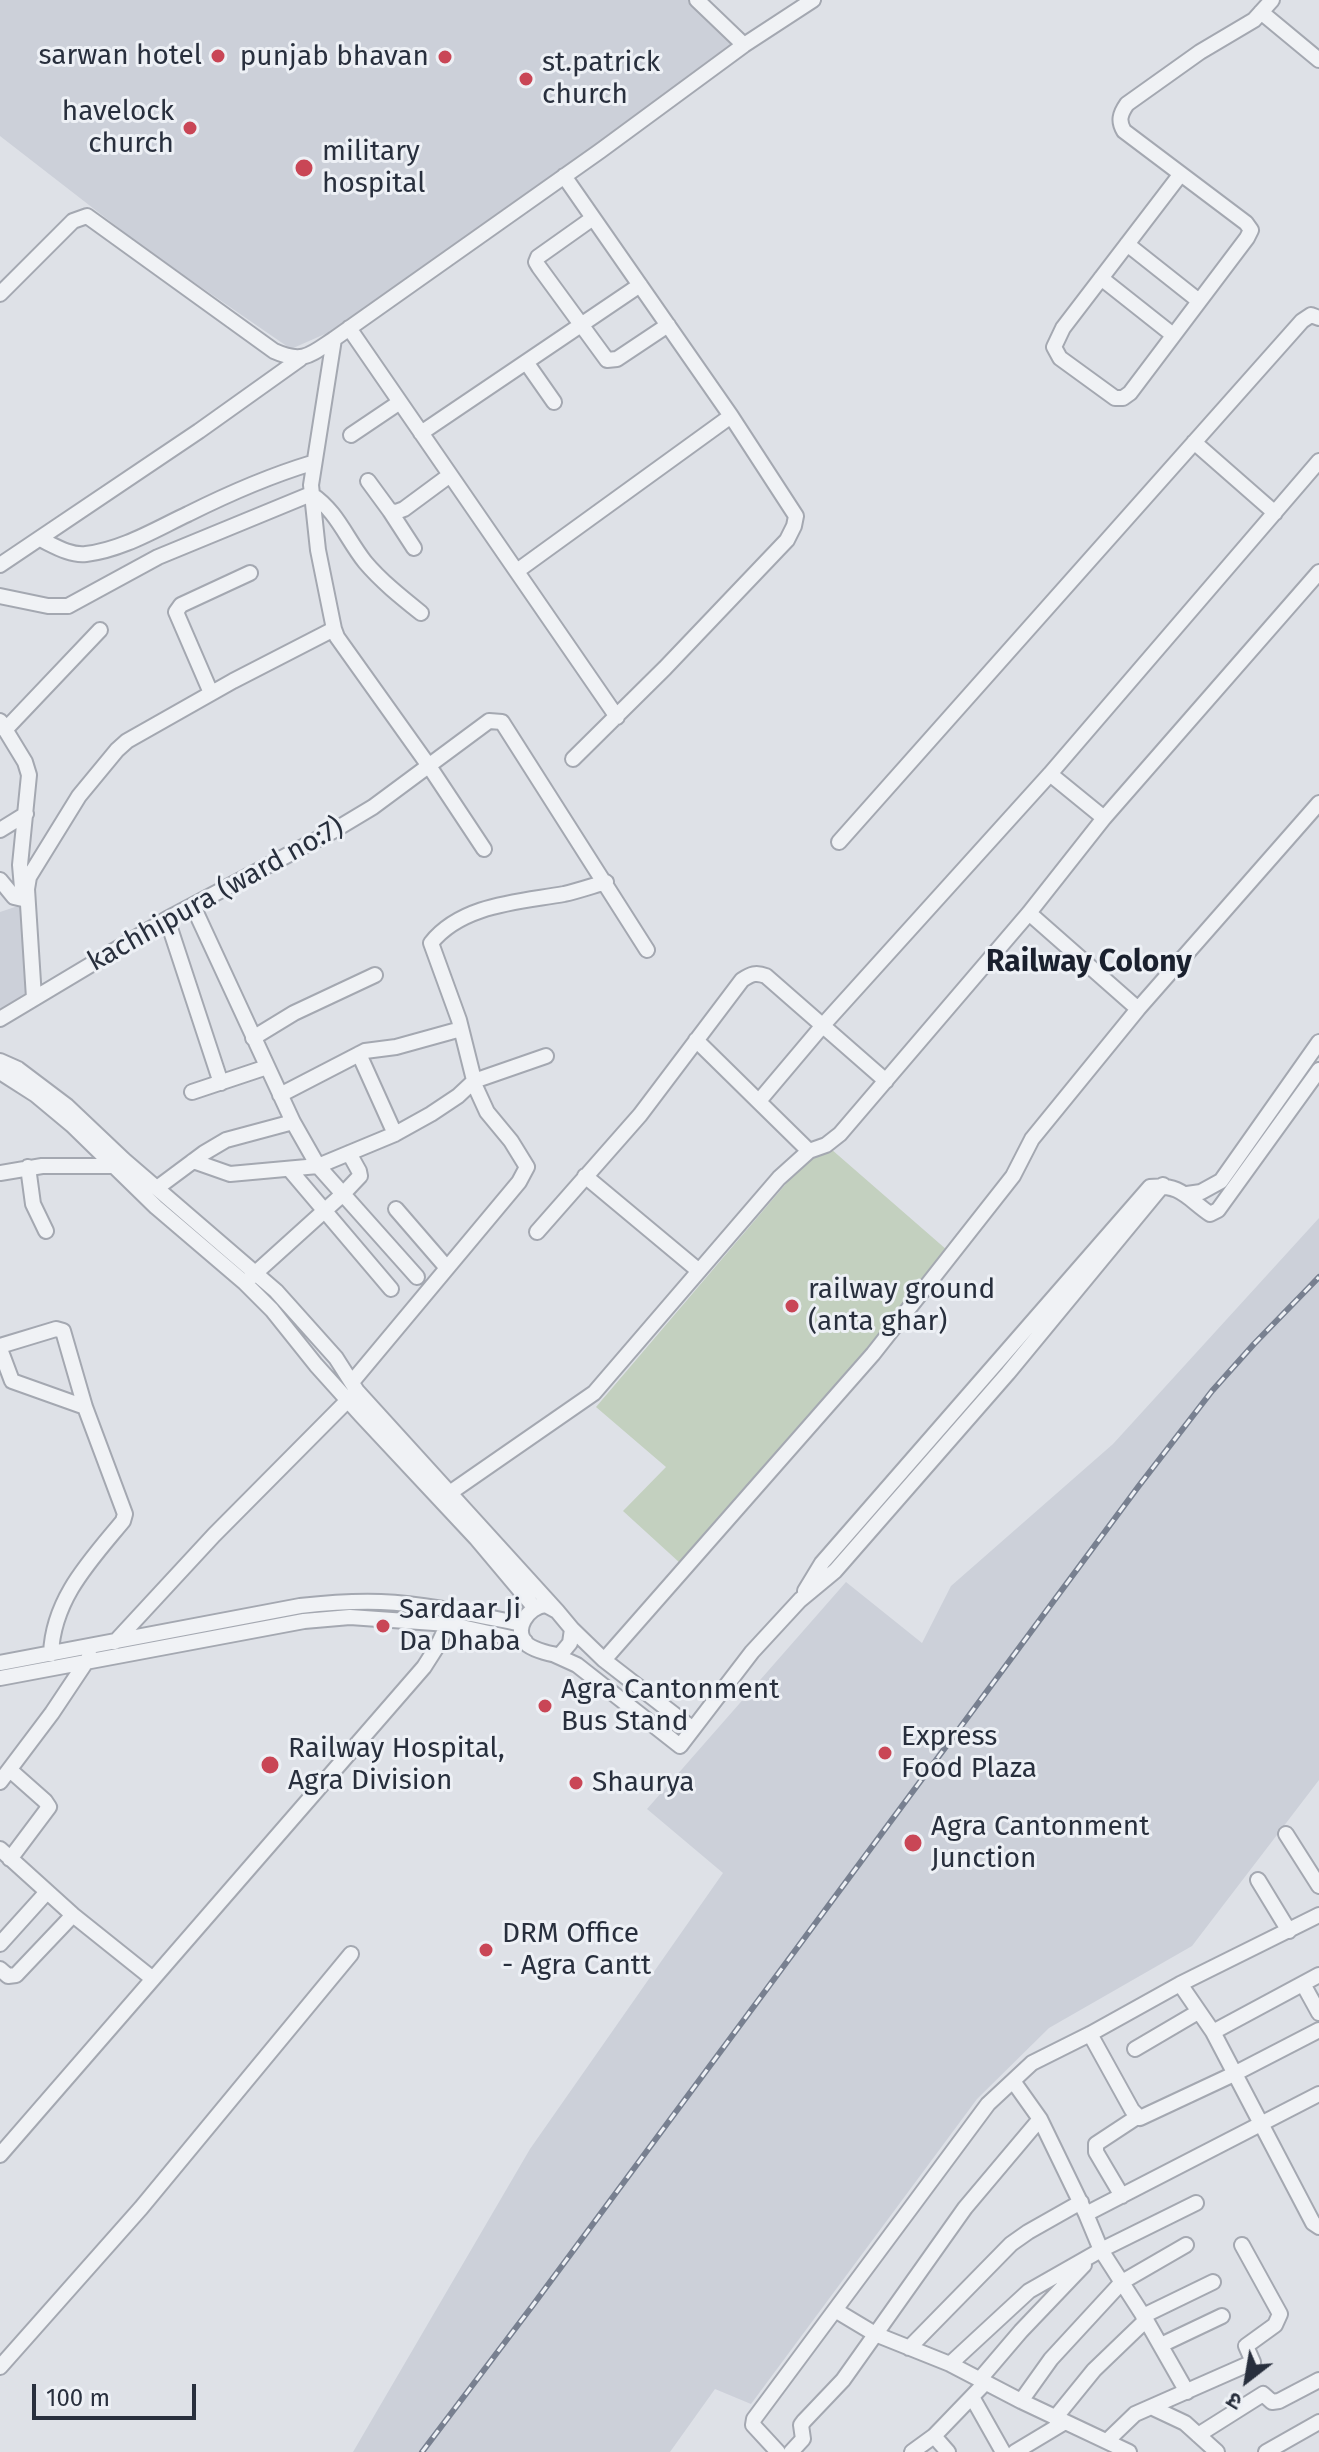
<!DOCTYPE html>
<meta charset="utf-8">
<style>
body{margin:0}
#map{position:relative;width:1319px;height:2452px;overflow:hidden;background:#dee1e7;font-family:"Fira Sans","Noto Sans Devanagari",sans-serif}
canvas{display:block}
.north{position:absolute;left:1207px;top:2340px;width:80px;height:80px;-webkit-text-stroke:6px #edf0f5;paint-order:stroke;rotate:211deg;font-size:22px;font-weight:700;line-height:32px;text-align:center;color:#282f3d}
.north::after{content:'';display:block;margin:auto;width:28px;height:36px;background:#282f3d;clip-path:polygon(50% 0,100% 100%,50% 72%,0 100%)}
.scale{position:absolute;left:32px;top:2384px;width:164px;height:36px;box-sizing:border-box;border:4px solid #282f3d;border-top:0;padding-left:10px;font-size:24px;line-height:28px;white-space:nowrap;color:#282f3d;-webkit-text-stroke:6px #edf0f5;paint-order:stroke}
</style>
<div id="map">
<canvas width="1319" height="2452"></canvas>
<div class="north">उ</div>
<div class="scale">100 m</div>
</div>
<script>
const ctx = document.querySelector('canvas').getContext('2d');
ctx.lineJoin = 'round';
function fill(path, color) {
  ctx.fillStyle = color;
  ctx.fill(path, 'evenodd');
}
function stroke(path, color, width, dash) {
  ctx.strokeStyle = color;
  ctx.lineWidth = width;
  ctx.lineCap = dash ? 'butt' : 'round';
  ctx.setLineDash(dash || []);
  ctx.stroke(path);
}
function write(font, color, halo, rows, align = 'center') {
  ctx.font = font + ' "Fira Sans",sans-serif';
  ctx.lineWidth = 6;
  ctx.setLineDash([]);
  ctx.textBaseline = 'middle';
  ctx.strokeStyle = halo;
  ctx.fillStyle = color;
  for (const [text, x, y, turn = 0] of rows) {
    ctx.save();
    ctx.translate(x, y);
    ctx.rotate((+turn || 0) * Math.PI / 180);
    ctx.textAlign = isNaN(turn) ? turn : align;
    if (halo) ctx.strokeText(text, 0, 0);
    ctx.fillText(text, 0, 0);
    ctx.restore();
  }
}
fill(new Path2D(`
 M0 0H692L738 47 343 326 291 349 147 250 0 136Z
 M27 903 34 998 0 1019V912Z
 M1319 1218V1780L1192 1946 1049 2028 977 2099 751 2404 715 2389 670 2452H353L530 2149 723 1873 647 1809 846 1582 922 1643 951 1586 1113 1444Z`), '#ccd0d9');
fill(new Path2D(`
 M831 1149 947 1250 859 1363 680 1563 623 1511 666 1467 596 1407 807 1159Z`), '#c3d0bf');
const minor = new Path2D(`
 M697 0 744 45
 M1261 12 1319 60
 M1180 175 1063 328 1054 347 1060 358 1115 398H1123L1130 393 1247 238 1251 230 1246 223 1124 131C1118 121 1120 114 1127 104L1200 52 1254 20 1272 0
 M564 176 731 416 796 516 794 526 787 540 665 668 573 759
 M593 218 538 257 536 262 539 267 607 360 617 359 668 325
 M1127 244 1199 301
 M1101 278 1173 335
 M0 294 73 221 87 216 274 351C303 364 310 355 334 339L600 151 744 45 813 0
 M349 328 617 717
 M334 339 311 485 318 550 334 629 337 637 429 766 484 849
 M526 362 554 402
 M421 433 640 285
 M351 435 400 402
 M1194 442 1275 513
 M368 481 390 511 396 512 404 509 450 475
 M390 511 414 548
 M40 539C53 545 70 556 86 554 122 550 156 529 188 514 228 494 269 476 312 463
 M0 565 199 431 300 359
 M517 571 731 416
 M0 596 48 606H68L158 557 311 494C337 511 346 538 365 562 381 581 401 597 421 613
 M211 693 176 612 181 605 250 573
 M0 721 25 762 29 775 20 865 22 888
 M5 730 100 630
 M1050 774 1104 818
 M0 830 26 814
 M839 842 1302 321 1311 315 1319 318
 M0 880 14 897 27 900
 M193 906 293 1122 318 1166 417 1277
 M1029 913 1138 1009
 M167 919 221 1083
 M34 998 27 889 29 877 79 796 117 750 127 741 233 681 334 629
 M0 1019 167 919 333 831 373 807 489 721 502 722 647 950
 M253 1038 294 1013 375 975
 M696 1040 809 1151
 M359 1054 395 1134
 M0 1061 18 1069 67 1106 124 1160 276 1291 336 1358 357 1391 557 1611
 M0 1072 36 1095 72 1125 156 1207 245 1283 272 1310 316 1365 361 1415 476 1538 534 1607
 M192 1092 267 1067
 M280 1095 365 1051 396 1047 461 1029
 M759 1101 824 1024 1050 774 1319 461
 M193 1161 230 1174 318 1166 395 1134 431 1114 458 1096 474 1081 546 1056
 M28 1167 33 1204 46 1231
 M290 1170 391 1289
 M0 1173 42 1166H114L118 1164
 M585 1176 699 1271
 M157 1188 204 1153 226 1140 293 1122
 M1187 1194 1201 1192 1221 1181 1319 1042
 M396 1209 447 1268
 M537 1232 640 1115 742 980C751 974 756 972 766 976L886 1081
 M250 1278 343 1194 360 1176 359 1171 349 1153
 M0 1346 56 1329 63 1331 85 1407 125 1514 123 1521C90 1561 53 1599 51 1654
 M0 1349 12 1381 85 1407
 M352 1382 519 1182 527 1167 511 1141 487 1112 476 1088 459 1020 431 943C462 904 520 902 564 894 578 891 592 886 606 882
 M441 1499 594 1393 779 1178 809 1151 826 1145 840 1134 1029 913 1104 818 1319 572
 M805 1591 822 1563 1150 1187C1180 1183 1188 1199 1210 1214L1218 1210 1319 1070
 M546 1605 557 1611 572 1629 570 1643 560 1655C552 1655 535 1650 528 1645 511 1631 528 1606 546 1605Z
 M572 1629 604 1660 693 1729
 M115 1642 214 1535 353 1395
 M555 1655 577 1665 680 1746 752 1652 800 1600 835 1571 1008 1373 1163 1185
 M604 1660 873 1354 1013 1176 1032 1139 1138 1009 1319 803
 M0 1663 300 1606C327 1603 354 1601 381 1602 428 1604 476 1615 522 1624
 M0 1678 304 1621 350 1617 448 1624 525 1641
 M10 1770 45 1801 49 1807 10 1859
 M0 1782 52 1713 90 1656
 M1286 1834 1319 1886
 M0 1849 73 1915 153 1979
 M1258 1880 1289 1931
 M0 1944 46 1893
 M0 1969 8 1976 16 1975 73 1915
 M1180 1984 1213 2032 1313 2223 1319 2227
 M1303 1984 1319 2013
 M1213 2032 1319 1975
 M1090 2034 1132 2110 1140 2118 1234 2074 1319 2030
 M1135 2049 1198 2012
 M1013 2081 1040 2119 1086 2214 1101 2250 1146 2320 1187 2392
 M0 2155 424 1667 438 1645 454 1611
 M1122 2196 1096 2152V2144L1137 2117
 M1086 2214 1319 2094
 M835 2310 875 2334 950 2364 1021 2401 1129 2452
 M1143 2316 1213 2282
 M1161 2345 1222 2316
 M909 2348 1011 2244 1028 2232 1081 2202
 M950 2364 1029 2291 1101 2250 1196 2203
 M0 2367 141 2208 351 1954
 M980 2379 1021 2331 1084 2265
 M972 2397 1003 2452
 M1021 2401 1051 2359 1122 2282 1186 2245
 M1151 2407 1185 2423 1217 2452
 M1055 2418 1094 2370 1146 2320
 M1198 2435 1263 2394 1272 2402 1279 2401 1319 2380
 M1107 2441 1135 2414 1253 2362 1246 2346 1275 2325 1280 2314 1242 2245
 M778 2452 753 2425 754 2419 988 2104 1032 2063 1090 2034 1180 1984 1319 1915
 M791 2452 803 2439 801 2425 804 2421 843 2380 965 2208 1040 2119
 M912 2452 934 2436
 M948 2452 934 2436 986 2382
 M1015 2452 1065 2422
 M1266 2452 1319 2422`);
stroke(minor, '#a4a8b1', 18);
stroke(minor, '#f0f2f5', 14);
const rail = new Path2D(`
 M422 2452 533 2305 1138 1487 1212 1391 1254 1344 1319 1277`);
stroke(rail, '#788090', 6);
stroke(rail, '#edf0f5', 3, [9]);
for (const [x, y, r, color] of [
 [218,56,8,"#c94656"],
 [445,57,8,"#c94656"],
 [526,79,8,"#c94656"],
 [190,128,8,"#c94656"],
 [304,168,10,"#c94656"],
 [792,1306,8,"#c94656"],
 [383,1626,8,"#c94656"],
 [545,1706,8,"#c94656"],
 [885,1753,8,"#c94656"],
 [270,1765,10,"#c94656"],
 [576,1783,8,"#c94656"],
 [913,1843,10,"#c94656"],
 [486,1950,8,"#c94656"]
]) {
  const dot = new Path2D();
  dot.arc(x, y, r, 0, 2 * Math.PI);
  ctx.fillStyle = color;
  ctx.fill(dot);
  stroke(dot, '#edf0f5', 3);
}
write('28px', '#282f3d', '#edf0f5', [
 ["sarwan hotel",202,56,"right"],
 ["punjab bhavan",429,57,"right"],
 ["st.patrick",542,63],
 ["church",542,95],
 ["havelock",174,112,"right"],
 ["church",174,144,"right"],
 ["military",322,152],
 ["hospital",322,184],
 ["railway ground",808,1290],
 ["(anta ghar)",808,1322],
 ["Sardaar Ji",399,1610],
 ["Da Dhaba",399,1642],
 ["Agra Cantonment",561,1690],
 ["Bus Stand",561,1722],
 ["Express",901,1737],
 ["Food Plaza",901,1769],
 ["Railway Hospital,",288,1749],
 ["Agra Division",288,1781],
 ["Shaurya",592,1783],
 ["Agra Cantonment",931,1827],
 ["Junction",931,1859],
 ["DRM Office",502,1934],
 ["- Agra Cantt",502,1966]
], 'left');
write('28px', '#282f3d', '#edf0f5', [
 ["kachhipura (ward no:7)",216,895,-29]
]);
write('bold 30px', '#1a202e', '#edf0f5', [
 ["Railway Colony",1089,963]
]);
</script>
